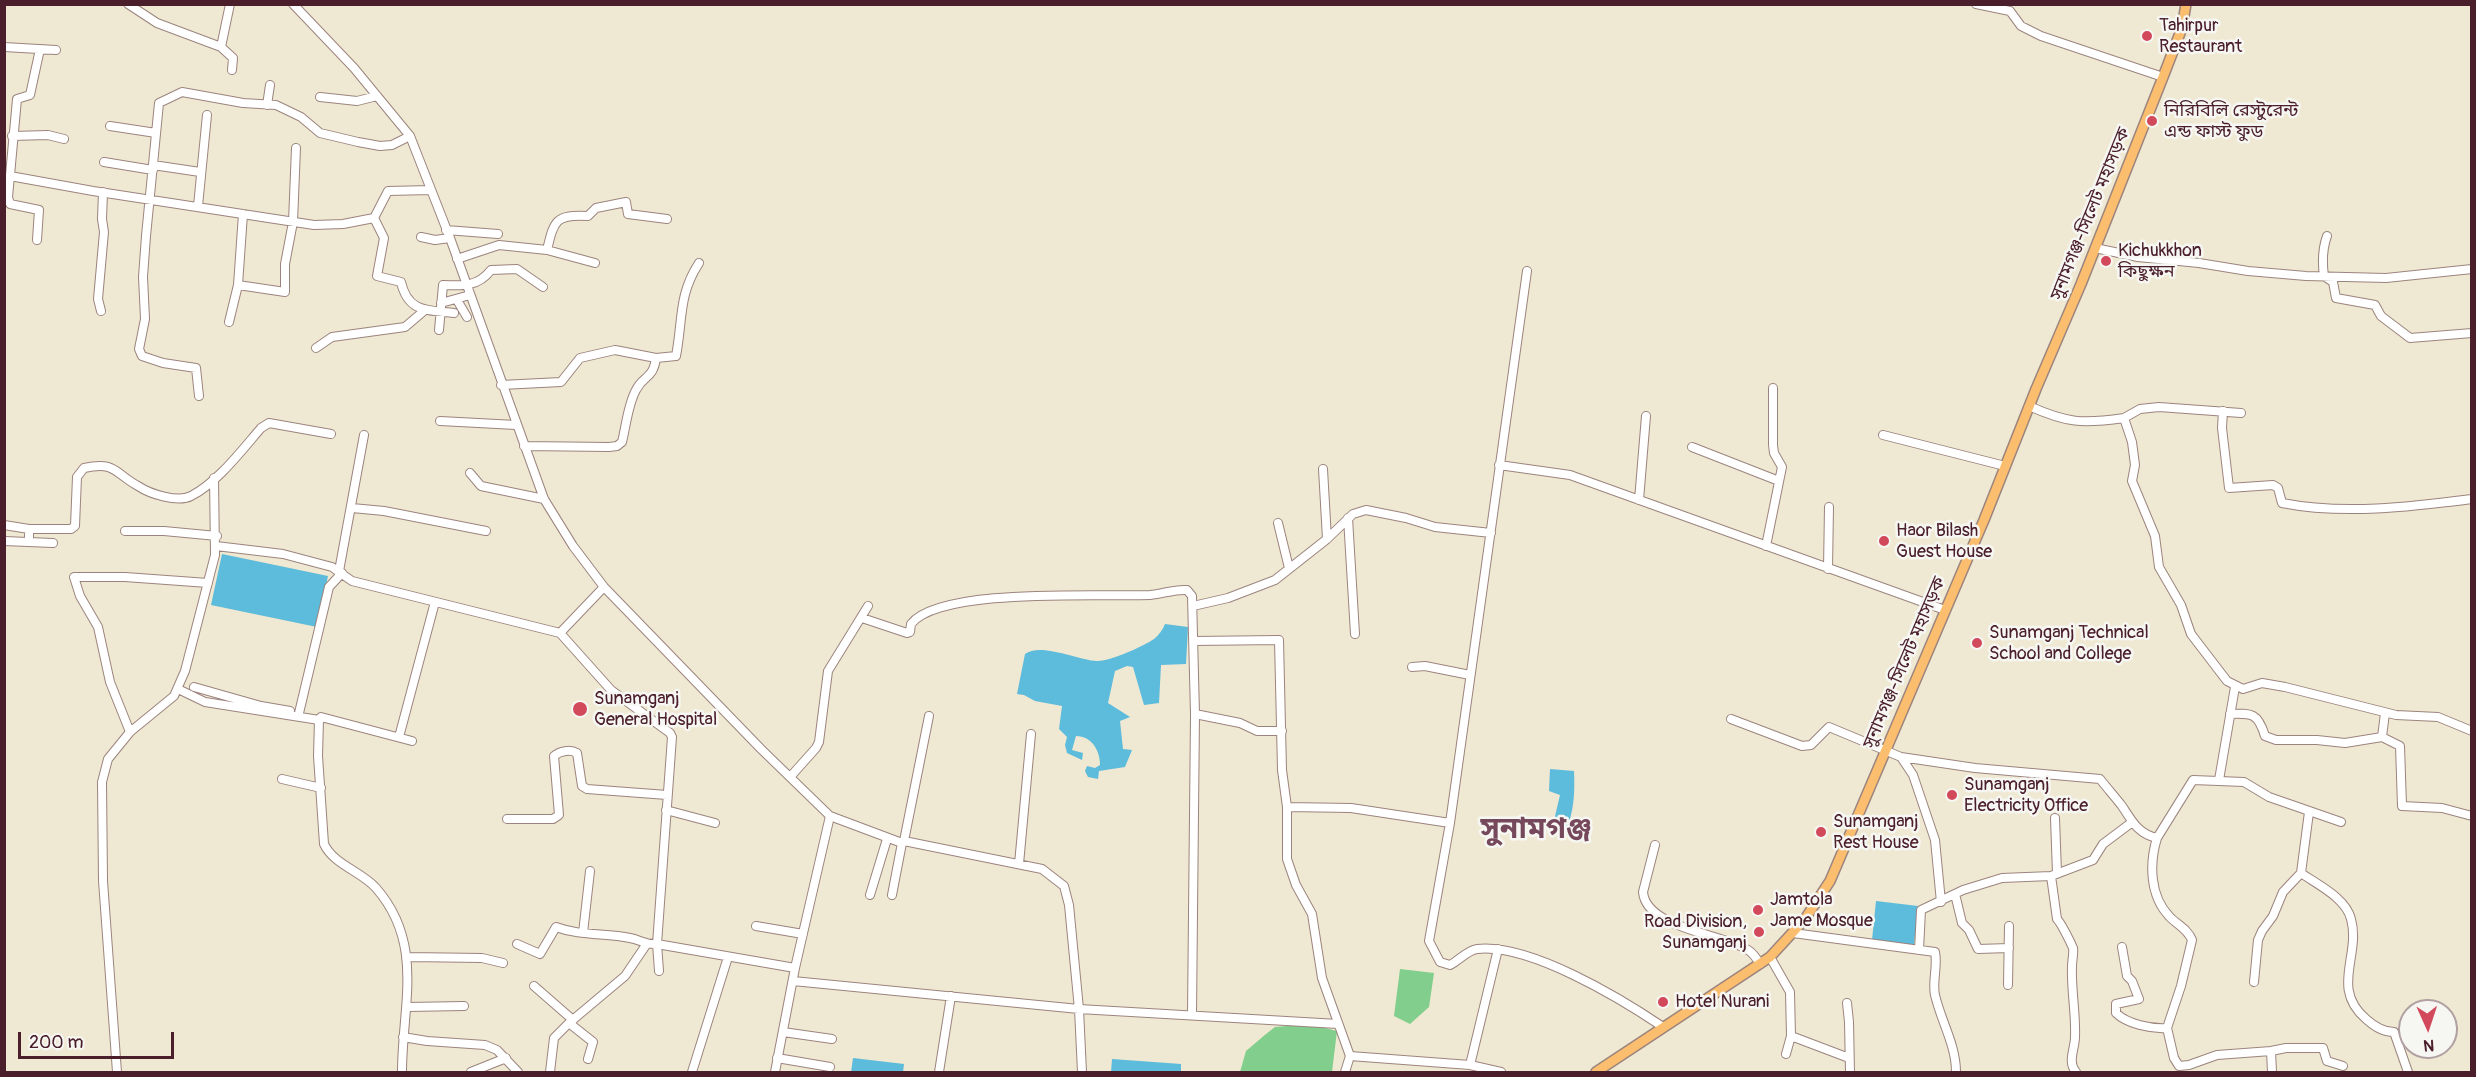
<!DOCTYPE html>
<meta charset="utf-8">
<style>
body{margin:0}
#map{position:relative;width:2476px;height:1077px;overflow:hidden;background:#efe8d2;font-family:Pangolin,sans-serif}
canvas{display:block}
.frame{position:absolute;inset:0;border:6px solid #4a1f2b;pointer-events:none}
.north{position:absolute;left:2398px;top:999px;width:60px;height:60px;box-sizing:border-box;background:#f6f6f2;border:2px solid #b1a0a2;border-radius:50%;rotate:177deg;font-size:16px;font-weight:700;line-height:24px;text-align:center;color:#4a1f2b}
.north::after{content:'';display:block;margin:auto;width:21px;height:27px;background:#d1495b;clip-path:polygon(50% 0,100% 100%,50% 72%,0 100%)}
.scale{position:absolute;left:18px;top:1032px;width:156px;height:27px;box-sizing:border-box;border:3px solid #4a1f2b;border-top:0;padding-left:8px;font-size:18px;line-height:21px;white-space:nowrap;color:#4a1f2b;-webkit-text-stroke:4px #f6f6f2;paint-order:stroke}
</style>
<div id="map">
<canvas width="2476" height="1077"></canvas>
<div class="frame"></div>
<div class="north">N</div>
<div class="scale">200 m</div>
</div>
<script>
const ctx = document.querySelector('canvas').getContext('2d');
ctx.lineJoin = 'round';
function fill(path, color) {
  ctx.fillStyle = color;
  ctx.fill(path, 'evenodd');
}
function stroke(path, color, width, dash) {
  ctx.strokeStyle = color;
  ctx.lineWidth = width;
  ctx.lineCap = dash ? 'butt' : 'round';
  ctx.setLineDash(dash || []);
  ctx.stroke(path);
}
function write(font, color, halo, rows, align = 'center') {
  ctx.font = font + ' Pangolin,"Noto Sans Bengali",sans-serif';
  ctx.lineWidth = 5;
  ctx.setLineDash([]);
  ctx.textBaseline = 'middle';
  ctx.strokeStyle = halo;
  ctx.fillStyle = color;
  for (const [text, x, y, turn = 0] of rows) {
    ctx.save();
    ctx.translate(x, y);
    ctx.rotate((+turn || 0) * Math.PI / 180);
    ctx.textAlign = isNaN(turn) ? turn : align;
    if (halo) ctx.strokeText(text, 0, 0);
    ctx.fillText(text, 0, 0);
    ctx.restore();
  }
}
fill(new Path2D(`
 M1400 969 1434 973 1429 1007 1410 1024 1394 1016Z
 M1298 1025 1321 1027 1337 1031 1332 1072H1240L1246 1051 1266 1034 1275 1027Z`), '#81ce8d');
fill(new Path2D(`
 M222 554 328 576 317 627 211 605Z
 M1165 624 1188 627 1186 664 1161 665 1159 703 1144 705 1133 667 1127 666 1115 671 1108 703 1130 717 1120 721 1123 749 1132 750 1125 767 1099 771 1098 779 1088 777 1085 771 1087 766 1095 768 1100 765C1100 751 1092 736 1076 736L1072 750 1083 753 1082 760 1067 753 1065 745 1067 737 1059 729 1062 706 1035 701 1024 695 1017 694 1025 654C1040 642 1078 660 1097 661 1109 662 1144 646 1154 639 1159 635 1163 629 1165 624Z
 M1550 769 1574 771C1575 793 1574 811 1566 831L1552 829 1560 795 1549 791Z
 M1876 901 1918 906 1914 945 1872 940Z
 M853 1058 904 1064 903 1072H851Z
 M1112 1059 1181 1064V1072H1111Z`), '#5dbbdb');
const minor = new Path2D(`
 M128 4 157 23 221 47 230 4
 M293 4 354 68 410 136 450 238 544 499 573 546 604 587 761 749 830 816 902 843 904 841 1042 869 1064 886 1069 905 1079 1009 1082 1072
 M1976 4 2010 11 2021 26 2041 36 2163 77
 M4 47 56 50
 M221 47 233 58 232 70
 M320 97 357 101 377 96
 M267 105 270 85
 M110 126 156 133
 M12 136 48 135 64 139
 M104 162 153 170
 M153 165 200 172
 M10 176 93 191 314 225 343 224 374 218 388 191 431 190
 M198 206 207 115
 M243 214 238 285 285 292V264L293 222 296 148
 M374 218 384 238 377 276 401 282C408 313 428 310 454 313
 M446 230 498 234
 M2327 236C2322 250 2322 262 2324 276L2333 282 2336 298 2375 305 2381 316 2410 338 2472 333
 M421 237 435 240 450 238
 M37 240 39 210 10 204 8 197 17 99 30 95 40 49
 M2095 248 2138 257 2199 263 2248 271 2306 276 2386 278 2472 269
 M547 250C554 221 555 214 588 216L596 208 626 202 628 214 667 219
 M457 259 499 245 547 250 595 263
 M1527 271 1450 823 1429 941 1440 962 1450 965C1458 961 1468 950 1477 949 1529 943 1620 998 1663 1027
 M457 300 467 317
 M441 303 470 295
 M101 311 98 299 104 232 102 219 103 192
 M229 322 238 285
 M439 330 443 285C462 286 478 287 491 270L517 269 543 287
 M316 348 332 337 405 327 425 310
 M501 385 561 382 580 358 615 350 656 358
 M199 396 196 368 163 363 142 356 139 349 145 319 143 277 146 236 159 103 182 92 243 103 276 105 301 117 320 133 358 142 380 146 392 145 410 136
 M2029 406C2067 423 2082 424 2124 418L2132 442 2135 465 2132 481 2155 536 2159 567 2181 605 2191 634 2227 681 2243 689 2262 683 2285 687 2396 715 2438 717 2472 731
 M2223 411 2222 428 2229 488 2273 485 2278 488 2282 503C2343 515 2410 507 2472 499
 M2124 418 2140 409 2159 407 2241 413
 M440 421 516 425
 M1883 435 2005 466
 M524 446 609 447 617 446 622 442C626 426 628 404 636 390 643 375 653 380 656 358L676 356C683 320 678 295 699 263
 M1692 447 1779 481
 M1499 465 1570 475 1945 610
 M1323 469 1327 539
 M470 473 481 486 544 499
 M1639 500 1646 416
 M352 508 384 511 486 531
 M1348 518 1355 634
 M1278 523 1289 568
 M4 525 29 529V542
 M29 529H71L75 526 77 477 84 468C116 461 114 473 138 486 150 494 178 503 191 496 217 483 242 450 261 428L269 423 331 434
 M125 531H164L217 536
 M4 541 53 543
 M216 546 283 554 332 567 352 581 560 633 611 690 670 733 672 737 657 944 659 971
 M1766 546 1782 467 1774 453 1773 445V388
 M1828 569 1829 507
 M339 571 364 435
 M1193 606 1228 598 1275 580 1327 539 1353 514 1366 510 1406 518 1435 527 1491 533
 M862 618 907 633 910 632 911 624C940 587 1101 597 1150 595 1163 594 1174 589 1187 590L1192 596 1195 714 1192 1015
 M560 633 604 587
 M1193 641 1279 640 1282 770 1287 807V859L1296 885 1312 914 1322 978 1350 1056 1345 1072
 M1412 667 1425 666 1470 675
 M194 687 261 706 290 711
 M178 689 205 702 319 720 318 756 324 844C334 865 361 871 376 888 425 944 402 1006 402 1072
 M299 713 329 587 342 573
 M2385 713 2382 737 2400 746 2402 806 2442 808 2472 816
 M1195 714 1240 723 1257 731H1282
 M2230 714C2252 713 2258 713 2265 736L2276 740H2317L2345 743 2382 737
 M1731 719 1802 746 1811 745 1829 727 1901 757 1913 775 1935 840 1941 902
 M319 720 321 717 412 741
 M130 732 110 682 98 627 80 596 74 577H125L208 583
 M399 737 435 602
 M1901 757 1975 768 2100 779C2107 788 2115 797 2122 806 2132 821 2138 834 2157 838
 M791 776 816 748 819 742 828 671 868 606
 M282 779 321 788
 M2219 780 2235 687
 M1287 807 1351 808 1450 823
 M666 810 715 823
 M2055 818 2057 873
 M507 819H553L559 815 554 756C560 751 570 749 577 753L582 786 587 789 667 795
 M904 841 929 716
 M1655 845 1643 892C1646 929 1725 934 1748 950 1753 953 1757 959 1760 964
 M1019 864 1031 734
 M2301 873C2318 885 2346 898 2351 919 2361 956 2330 988 2366 1019 2375 1027 2383 1032 2394 1032L2408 1072
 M2051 876 2057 919C2061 923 2070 941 2073 948 2074 952 2072 961 2072 966 2071 990 2076 1013 2075 1037 2075 1049 2067 1062 2076 1072
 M1955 894 1962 923 1969 930 1978 949 2009 948
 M870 895 887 839
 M892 895 902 843
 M756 926 803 934
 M583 933 590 871
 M1793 933 1935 952C1938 967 1932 981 1935 995 1941 1021 1956 1045 1956 1072
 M517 944 540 954 556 927C580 936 605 933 630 938 641 940 645 945 657 944L795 968
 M2122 947 2127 976 2132 981 2139 999 2116 1004V1013C2127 1024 2151 1029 2167 1028
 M1919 950 1921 910 1963 890 2002 878 2051 876 2093 860 2103 844 2131 823
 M408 957 482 958 503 963
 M1770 957 1790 992 1791 1036 1786 1054
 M793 981 1079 1009 1338 1024
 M2254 982 2258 940 2262 931 2273 916 2283 892 2301 873 2309 812
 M2008 985 2009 926
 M534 986 573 1020
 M1847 1003 1849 1022 1850 1072
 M407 1007 464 1006
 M569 1023 593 1042 588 1059
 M783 1032 832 1039
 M1791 1036 1849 1058
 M403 1037 427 1041 485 1045 497 1050 518 1072
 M2271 1051 2217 1055 2189 1065 2179 1066 2174 1058 2167 1028 2181 986 2192 940C2187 928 2177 925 2169 916 2150 896 2149 864 2157 838L2193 780 2244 782 2269 797 2341 822
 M1350 1056 1470 1065 1501 1072
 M777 1058 830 1067
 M1470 1065 1498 949
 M117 1072 103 881 102 782 108 759 130 732 174 696 185 671 215 555 214 478
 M471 1072 506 1058
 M550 1072 554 1038 569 1023 625 976 646 945
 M692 1072 728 957
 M775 1072 795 968 830 816
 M939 1072 951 996
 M2272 1072 2271 1051 2286 1048H2323L2327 1061 2343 1066`);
const major = new Path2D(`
 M1596 1072 1770 957 1805 919 1830 881 1984 520 2036 389 2081 284 2163 77 2182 28 2186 4`);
stroke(minor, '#9c847e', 10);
stroke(major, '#9c847e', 12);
stroke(minor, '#fff', 8);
stroke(major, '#fbbd6e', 9);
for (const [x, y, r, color] of [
 [2147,36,6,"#d1495b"],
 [2152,121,6,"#d1495b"],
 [2106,261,6,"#d1495b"],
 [1884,541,6,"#d1495b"],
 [1977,643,6,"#d1495b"],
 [580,709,8,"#d1495b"],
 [1952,795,6,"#d1495b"],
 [1821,832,6,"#d1495b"],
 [1758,910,6,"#d1495b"],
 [1759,932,6,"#d1495b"],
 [1663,1002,6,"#d1495b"]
]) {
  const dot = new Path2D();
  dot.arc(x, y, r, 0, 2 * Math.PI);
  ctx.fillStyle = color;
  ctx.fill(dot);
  stroke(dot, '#f6f6f2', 2);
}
write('18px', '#4a1f2b', '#f6f6f2', [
 ["Tahirpur",2159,26],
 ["Restaurant",2159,47],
 ["নিরিবিলি রেস্টুরেন্ট",2164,111],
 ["এন্ড ফাস্ট ফুড",2164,132],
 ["Kichukkhon",2118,251],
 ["কিছুক্ষন",2118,272],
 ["Haor Bilash",1896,531],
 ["Guest House",1896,552],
 ["Sunamganj Technical",1989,633],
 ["School and College",1989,654],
 ["Sunamganj",594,699],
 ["General Hospital",594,720],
 ["Sunamganj",1964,785],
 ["Electricity Office",1964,806],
 ["Sunamganj",1833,822],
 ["Rest House",1833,843],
 ["Jamtola",1770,900],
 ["Jame Mosque",1770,921],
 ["Road Division,",1747,922,"right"],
 ["Sunamganj",1747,943,"right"],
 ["Hotel Nurani",1675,1002]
], 'left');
write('18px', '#4a1f2b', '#f6f6f2', [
 ["সুনামগঞ্জ-সিলেট মহাসড়ক",2091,214,-68],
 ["সুনামগঞ্জ-সিলেট মহাসড়ক",1905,663,-67]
]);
write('bold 30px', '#75485b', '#f6f6f2', [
 ["সুনামগঞ্জ",1536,830]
]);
</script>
